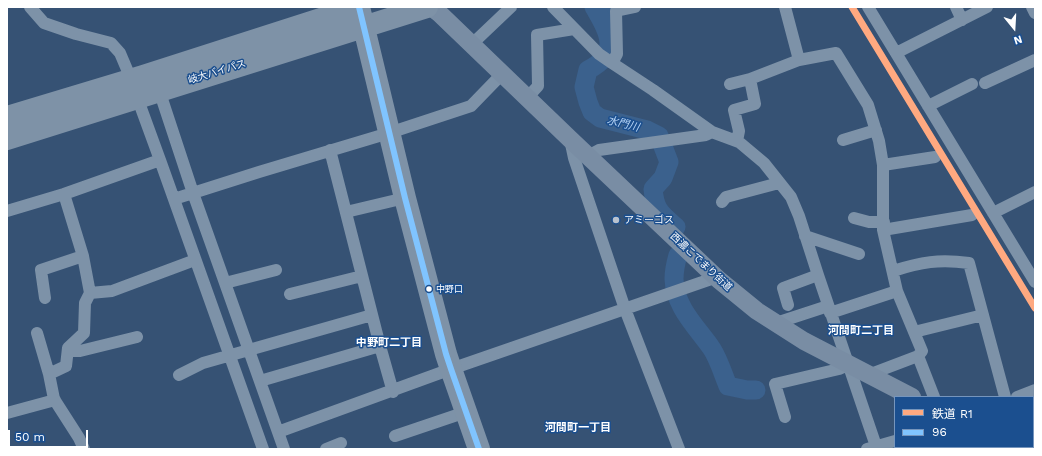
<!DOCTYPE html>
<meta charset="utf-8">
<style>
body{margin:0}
#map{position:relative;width:1042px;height:456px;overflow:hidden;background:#365274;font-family:"Work Sans","Noto Sans JP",sans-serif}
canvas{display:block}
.frame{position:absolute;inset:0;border:8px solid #fff;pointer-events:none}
.legend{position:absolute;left:894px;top:396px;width:140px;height:52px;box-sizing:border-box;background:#1b4f8f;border:1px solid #7695bc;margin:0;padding:5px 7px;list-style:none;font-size:12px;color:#fff}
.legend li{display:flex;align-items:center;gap:8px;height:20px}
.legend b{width:20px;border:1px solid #7695bc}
.north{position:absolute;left:994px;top:8px;width:40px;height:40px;-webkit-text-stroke:3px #1b4f8f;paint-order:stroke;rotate:162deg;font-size:11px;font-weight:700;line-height:16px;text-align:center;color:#fff}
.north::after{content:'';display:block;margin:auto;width:14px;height:18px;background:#fff;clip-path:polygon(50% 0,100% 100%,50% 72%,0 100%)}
.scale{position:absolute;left:8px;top:430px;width:80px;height:18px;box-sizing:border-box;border:2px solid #fff;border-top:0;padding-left:5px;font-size:12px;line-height:14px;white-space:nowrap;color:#fff;-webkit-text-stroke:3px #1b4f8f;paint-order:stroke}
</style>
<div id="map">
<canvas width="1042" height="456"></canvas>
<div class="frame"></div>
<ul class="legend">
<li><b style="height:5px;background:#ffa980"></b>鉄道 R1</li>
<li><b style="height:5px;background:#80c4ff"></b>96</li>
</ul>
<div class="north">N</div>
<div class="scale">50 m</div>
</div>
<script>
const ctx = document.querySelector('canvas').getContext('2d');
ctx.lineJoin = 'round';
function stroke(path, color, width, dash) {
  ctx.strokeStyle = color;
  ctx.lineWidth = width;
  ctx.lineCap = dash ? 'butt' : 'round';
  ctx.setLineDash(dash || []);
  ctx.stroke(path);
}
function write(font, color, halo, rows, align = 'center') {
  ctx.font = font + ' "Work Sans","Noto Sans JP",sans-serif';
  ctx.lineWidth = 3;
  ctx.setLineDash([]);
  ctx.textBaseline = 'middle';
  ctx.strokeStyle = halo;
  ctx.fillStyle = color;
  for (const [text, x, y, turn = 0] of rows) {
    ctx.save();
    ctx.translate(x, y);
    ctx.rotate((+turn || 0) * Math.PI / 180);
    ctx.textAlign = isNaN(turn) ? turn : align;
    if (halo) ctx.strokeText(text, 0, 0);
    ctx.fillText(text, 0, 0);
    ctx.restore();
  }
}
stroke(new Path2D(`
 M606 32 609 7`), '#3b618d', 11);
stroke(new Path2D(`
 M594 7C609 33 621 53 588 70L584 87 588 102 592 112 600 118 647 130 659 136 669 162 663 178 653 189C655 210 660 213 676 227
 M678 255C676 262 674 271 674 279 675 308 697 327 712 349 719 360 723 374 728 386L747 390H756`), '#3b618d', 19);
stroke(new Path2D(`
 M30 7 44 23 76 34 111 43 120 53 131 79
 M553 7 599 54 612 63 653 90 712 132 739 142 764 163 791 197 799 216 818 275 877 449
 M868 7 1035 282
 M956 7 962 20
 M1032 7 1035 13
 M471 45 511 7
 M896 53 987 7
 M799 60 836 53 868 105 879 141 883 165V230L897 291 830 313
 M612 63 617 54 616 11 635 7
 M985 83 1035 60
 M730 84 750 79
 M159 90 193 193 278 432 451 369 717 277
 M137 97 160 160
 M527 98 538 86 537 35 574 29
 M928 106 972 84
 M570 139 574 158 625 309 679 449
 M843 140 876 130
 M737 141 739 131 734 110 755 104 750 79 799 60 785 7
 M330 150 380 346 393 392
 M588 156 599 150 706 135 712 132
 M883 165 935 157
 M64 194 83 256 90 293 85 303 84 333 68 348 66 366 49 374 54 399 79 438 84 449
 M174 199 259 172 389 133 471 106 502 74
 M722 202 726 197 779 183
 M7 211 64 194 160 160 263 449
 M346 212 405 198
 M993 213 1035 192
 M854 218 869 222H884
 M883 230 972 215
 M805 236 859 254
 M893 271C921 262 939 259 969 263L1005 397
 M225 283 276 270
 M897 291 922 351 918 356 934 397
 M90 293 112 291 195 260
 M290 294 362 276
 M45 298 41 270 83 256
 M788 305 783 288 818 275
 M776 323 828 306
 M914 332 983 315
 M37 333 49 374
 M68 351H80L137 337
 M179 375 203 363 372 315
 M868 375 918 356
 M260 381 380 346
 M1017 397 1035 390
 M7 413 55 400
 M785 417 775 384 839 369 848 365
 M278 432 284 449
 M395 436 466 412
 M326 449 341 443
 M867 449 895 441`), '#7d92a8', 12);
stroke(new Path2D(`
 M431 7 439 13 570 139 719 280 757 311 804 341 912 397
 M1010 447 1014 449`), '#798da4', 18);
stroke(new Path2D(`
 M359 7 405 198 446 354 451 369 479 449
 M7 117 143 76 358 7
 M7 139 427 7`), '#7e92a7', 22);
stroke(new Path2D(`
 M359 7 405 198 446 354 451 369 479 449`), '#80c4ff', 6);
stroke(new Path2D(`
 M852 7 1035 308`), '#ffa980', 7);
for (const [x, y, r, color] of [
 [616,220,4,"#b9c2ce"],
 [429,289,3.5,"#fff"]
]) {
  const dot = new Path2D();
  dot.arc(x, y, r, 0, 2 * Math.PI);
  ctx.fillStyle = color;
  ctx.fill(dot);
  stroke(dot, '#1b4f8f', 1.5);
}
write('9px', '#fff', '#1b4f8f', [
 ["中野口",436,289]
], 'left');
write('10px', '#fff', '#1b4f8f', [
 ["岐大バイパス",217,72,-17],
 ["西濃こでまり街道",701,262,43]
]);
write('10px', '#fff', '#1b4f8f', [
 ["アミーゴス",624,220]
], 'left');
write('italic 11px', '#b5d3f5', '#1b4f8f', [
 ["水門川",623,124,14]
]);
write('bold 11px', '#fff', '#1b4f8f', [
 ["河間町二丁目",861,331],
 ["中野町二丁目",389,343],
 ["河間町一丁目",578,428]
]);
</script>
